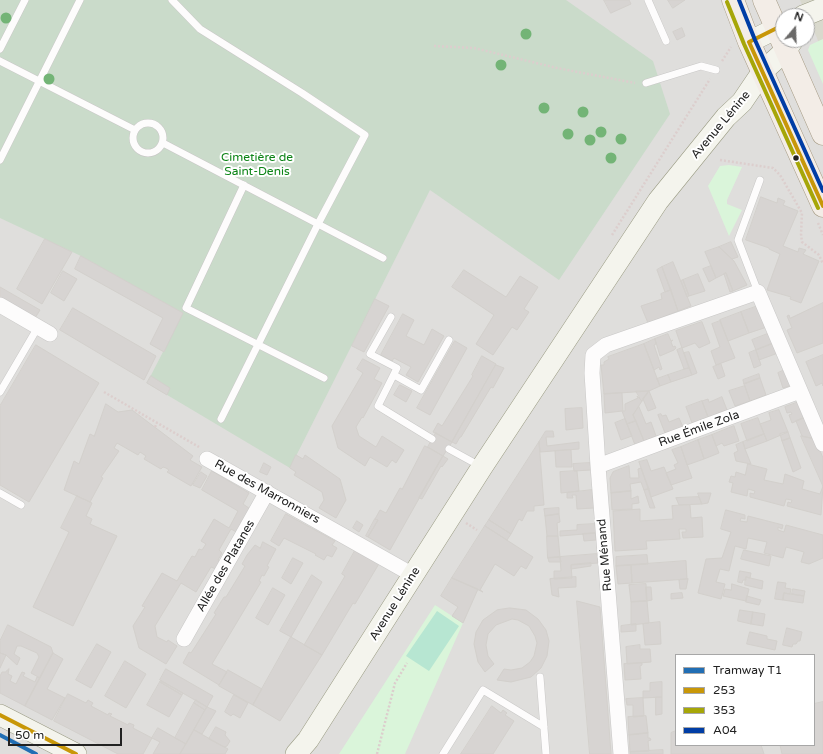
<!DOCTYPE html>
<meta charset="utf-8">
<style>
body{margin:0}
#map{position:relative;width:823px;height:754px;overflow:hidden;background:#f0eeeb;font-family:"Varela Round",sans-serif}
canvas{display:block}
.legend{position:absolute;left:675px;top:654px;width:140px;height:92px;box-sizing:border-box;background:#fff;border:1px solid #a7a7a7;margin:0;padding:5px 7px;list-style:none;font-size:12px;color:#222}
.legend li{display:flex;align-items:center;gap:8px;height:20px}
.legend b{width:20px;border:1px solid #a7a7a7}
.north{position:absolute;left:775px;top:8px;width:40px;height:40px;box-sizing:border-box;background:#fff;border:1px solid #a7a7a7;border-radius:50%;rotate:19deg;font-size:11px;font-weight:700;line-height:16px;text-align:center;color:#222}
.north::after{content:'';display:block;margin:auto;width:14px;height:18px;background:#6a6968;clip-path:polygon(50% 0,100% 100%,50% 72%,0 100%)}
.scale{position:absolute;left:8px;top:728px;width:114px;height:18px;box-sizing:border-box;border:2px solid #222;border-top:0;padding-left:5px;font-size:12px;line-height:14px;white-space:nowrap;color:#222;-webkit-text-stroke:3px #fff;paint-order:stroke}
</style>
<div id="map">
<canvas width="823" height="754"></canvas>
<ul class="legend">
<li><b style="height:5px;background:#216eb4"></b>Tramway T1</li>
<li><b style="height:5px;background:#c89708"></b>253</li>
<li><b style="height:5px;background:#a6a608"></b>353</li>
<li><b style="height:5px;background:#003da5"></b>A04</li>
</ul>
<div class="north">N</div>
<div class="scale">50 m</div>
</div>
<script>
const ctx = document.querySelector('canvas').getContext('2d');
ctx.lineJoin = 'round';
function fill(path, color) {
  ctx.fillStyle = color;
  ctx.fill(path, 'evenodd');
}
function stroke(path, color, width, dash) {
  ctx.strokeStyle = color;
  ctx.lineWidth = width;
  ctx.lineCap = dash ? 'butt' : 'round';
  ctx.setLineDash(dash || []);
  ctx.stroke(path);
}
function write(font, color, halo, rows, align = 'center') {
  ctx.font = font + ' "Varela Round",sans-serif';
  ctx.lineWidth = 4;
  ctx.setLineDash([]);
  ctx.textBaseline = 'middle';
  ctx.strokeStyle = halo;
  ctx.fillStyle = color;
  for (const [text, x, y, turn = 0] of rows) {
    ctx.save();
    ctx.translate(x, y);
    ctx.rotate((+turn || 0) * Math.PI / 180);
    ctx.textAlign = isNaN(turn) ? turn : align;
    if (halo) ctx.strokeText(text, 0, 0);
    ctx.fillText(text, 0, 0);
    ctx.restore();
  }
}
fill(new Path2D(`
 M0 0H823V754H0ZM783 16H807V40H783ZM676 655H814V745H676Z`), '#dfdedc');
fill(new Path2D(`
 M800 0H823V55L817 38Z`), '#d9d9cd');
fill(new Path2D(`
 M0 0H566L653 61 670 114 559 280 430 190 290 468 147 383 183 313 81 256 0 218Z`), '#cadbca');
fill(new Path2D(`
 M823 39V84L808 50 810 45Z
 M729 165 742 167 727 200V204L742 210 729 236 708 186 720 166Z
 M435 605 463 623 405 754H339Z`), '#daf5da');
fill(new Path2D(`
 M437 611 459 626 429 671 406 656Z`), '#b7e6d2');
const building = new Path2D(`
 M604 0H629L631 4 611 13Z
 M668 0H685L673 8Z
 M682 28 685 36 677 40 673 32Z
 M761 197 777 203 778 198 785 201 783 205 798 211 783 246 798 252 799 248 806 250 803 254 819 261 801 303 790 299 791 297 767 290 780 254 769 249V248L746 240Z
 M45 239 72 252 42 304 17 289Z
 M731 242 738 257 732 259 719 247Z
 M719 247 734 261 747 285 733 291 726 273 716 278 705 252Z
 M81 256 183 313 164 352 150 344 163 318 75 269Z
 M673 262 691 306 678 311 662 267Z
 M711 266 716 278 709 282 703 269Z
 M662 267 671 290 665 292 657 270Z
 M464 270 506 297 520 276 538 287 524 309 529 312 517 330 512 327 493 355 476 344 494 315 452 287Z
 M63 271 77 279 64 301 51 293Z
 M726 273 733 291 730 292 724 274Z
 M698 274 705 291 689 296 683 280Z
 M683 280 689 296 687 297 681 281Z
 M0 287 40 310 35 318 0 298Z
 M671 290 678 311 648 323 641 306 662 299 661 294Z
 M375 299 389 306 364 352 352 346Z
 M823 303V343L797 353 787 330 792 328 787 316 789 315 790 318Z
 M758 306 767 327 749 333 741 312Z
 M73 308 156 356 144 380 60 330Z
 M741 312 749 333 728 341 720 320Z
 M403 314 414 320 406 336 424 345 432 329 444 336 418 382 406 375 411 367 394 358 392 361 381 355Z
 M720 321 735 358 716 365 711 351 720 347 712 324Z
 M702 322 710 343 699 348 695 343 682 348 676 331Z
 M770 333 774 343 756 350 752 340Z
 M668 334 671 341 673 340 671 342 673 347 675 346 676 348 674 350 660 356 655 339Z
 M655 339 656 344 654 345 662 369 660 370 659 367 654 370 644 344Z
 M455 341 467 348 430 415 417 408Z
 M774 343 778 353 759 360 756 350Z
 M644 344 660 386 649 391 604 394 601 365H604V362L609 359 608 357Z
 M36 345 99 383 29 502 0 485V406Z
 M682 348 689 368 684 369 677 350Z
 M756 350 761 365 754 368 749 353Z
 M689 352 697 373 692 375 684 353Z
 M823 355V386L822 383 816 386 806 362Z
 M482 356 496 364 452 442 433 432 438 423 442 426 473 376 472 375Z
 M363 359 380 368 374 379 382 383 363 418 362 417 356 427 359 436 376 447 382 436 404 450 396 463 392 460 387 467 370 457 365 466 338 448 332 426 363 373 357 369Z
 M721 364 725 376 718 379 713 367Z
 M496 365 504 368 493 388 491 387 461 437H460L456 444 452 442Z
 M689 368 692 375 671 382 668 375Z
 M785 370 792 385 783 388 778 373Z
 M759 374 760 378 744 384 743 380Z
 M668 375 671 382 660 386 657 379Z
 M151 376 170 388 167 395 147 383Z
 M760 378 766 395 750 401 744 384Z
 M400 385 412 391 406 402 394 395Z
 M745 386 750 401 735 406 729 391Z
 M636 391H649L642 401Z
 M649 391 656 408 648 411 643 399Z
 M622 393 623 411H625V404L638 398 637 396 642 401 633 415 636 421 627 424 622 411 605 413 604 394Z
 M722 397 727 410 708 417 702 401 708 399 709 402Z
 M702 401 708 417 692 423 686 407Z
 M799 402 806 417 792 423 789 415 792 414 791 412 787 413 785 407Z
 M106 404 118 412 132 410 193 456 190 460 202 467 191 486 167 472 169 470 166 468 163 467 161 469 144 459 146 456 140 452 138 455 117 443 114 448 119 451 101 477 103 478 90 502 64 490 74 461 79 464 90 434 94 436Z
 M639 407 646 424 651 422 656 436 644 441 633 415Z
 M582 408 583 428 566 430 565 409Z
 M779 410 788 432 767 441 760 424 771 420 769 413Z
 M661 414 662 416 666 415 669 422 679 418 683 427 665 433 658 415Z
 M806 417 815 439 802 436 796 421Z
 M758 418 764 434 747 441 741 424Z
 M625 419 632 436 621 440 615 423Z
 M636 421 644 441 635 445 627 424Z
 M734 426 739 441 724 446 722 443 716 446 712 435Z
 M546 431H553L554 437H546L547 446 579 442V449L540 452 539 442Z
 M788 432 790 438 782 441 780 434Z
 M436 433 452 442 443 456 428 447Z
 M764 434 767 441 745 449 743 442Z
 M712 435 719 453 704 459 698 440Z
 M801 436 815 439 823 458V486Z
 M790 438 801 468 793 472 782 441Z
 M698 440 704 459 687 465 681 447Z
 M539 442 544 505 534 506V511H527L522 521 519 519 511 534 489 520Z
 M743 442 745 449 751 464 736 461 734 453 738 451 736 445Z
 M425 446 443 456 390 550 368 537 378 520 375 519 380 510 386 513 400 488 402 489Z
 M681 447 692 478 671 485 666 473 676 469 674 465 678 463 672 450Z
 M571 450 572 467H556L555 451Z
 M296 455 303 459 305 455 340 479 346 500 336 518 319 508 324 500 322 492 294 475 296 472 290 468Z
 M443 456 448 459 442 467 441 466 422 499 419 498Z
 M647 460 651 471 664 467 673 489 651 497 639 462Z
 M264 463 271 467 267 475 260 472Z
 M590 463 591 470 574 471 573 464Z
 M748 464 767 469 764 480 783 484 785 474 804 481 802 489 820 494 823 486 821 515 787 506 788 502 791 503 792 500 786 499 784 506 750 497V493L754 494 755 491 748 489 747 496 731 492 733 483 729 482 731 476 735 477 736 472 745 475Z
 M629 466 630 478H639L638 469 641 468 649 489 644 490 641 482 630 484 631 491 611 493 610 478 613 472Z
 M212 471 249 493 243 504 253 511 240 534 231 529 219 550 222 553 218 560 220 561 216 569 211 567 196 592 181 583 155 626 157 637 167 642 168 640 177 646 166 664 139 648 133 626 145 607 142 606 162 573 177 581 192 556 195 557 199 549 202 550 206 544 201 541 214 519 229 528 238 511 202 490Z
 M577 471 579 491 561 493 560 472Z
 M201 472 207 476 200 488 193 485Z
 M649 489 651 497 655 508H650L644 490Z
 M592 490 594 508 577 509 576 495H572L573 498H567V493Z
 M631 491V499L638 496 639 503 632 504V509L612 510 611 493Z
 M698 493H711L708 503 702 504Z
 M77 496 92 503 86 516 92 519 90 524 117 536 73 626 33 607 69 532 61 528Z
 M699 497 702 504 679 505 676 498Z
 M690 505 691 518 702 517 703 537 683 538 682 532H686V529H679L680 539 646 541 647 549 615 551 613 511 640 509V521L673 519 672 506Z
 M559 508V514L545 516 544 509Z
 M726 510 745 515V519L741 518 740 521 747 522 748 516 783 525 782 529 778 527V530L784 532 786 525 823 535V558L809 564 801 562 804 552 786 547 783 558 764 553 767 542 748 538 746 549 735 546 729 571 720 569 716 582 725 584 721 599 698 593 706 559 722 558 731 532 721 529Z
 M286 514 335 541 332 545 337 548 332 557 327 555 324 560 315 555 316 554 284 538 279 546 271 541Z
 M559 514 560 522 557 523 558 536H547L545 516Z
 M375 519 378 520 368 537 366 536Z
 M489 520 511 534 507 540 485 526Z
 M357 521 363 525 359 532 353 528Z
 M595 524 596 533 560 536V531L577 530V525Z
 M485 526 533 557 526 569 521 566 514 576 495 564 480 590 483 592 452 578Z
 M596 533V540L584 541 583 534Z
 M547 536H558L560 557 548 558Z
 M263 542 276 549 267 566 269 567 264 576 262 575 259 581 261 582 212 664 227 672 219 685 183 663 189 652 191 653 216 614 214 613 224 597H226L245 566 242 564 247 555 255 545 260 548Z
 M356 549 380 562 355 604 353 603 322 655 304 645 345 576 342 574Z
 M744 550 771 556 769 566 741 559Z
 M597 554 598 563 571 565 572 578 554 579V571H561L560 557Z
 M647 555 648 564 616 566V557Z
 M560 557 561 562H549L548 558Z
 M293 558 303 563 291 584 282 578Z
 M686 561 687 579 632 583 631 565Z
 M591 563V566L571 569V565Z
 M631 565 632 583 618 584 616 566Z
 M740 571 751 573 750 578 746 577V580H743L742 583 738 582Z
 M312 575 322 582 291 637 280 631Z
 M576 577V587L558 588 559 597 552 595 550 579Z
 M746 577 763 581 762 589 745 585Z
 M452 578 478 589 463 623 452 616 458 607 441 596Z
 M688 579 686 589H680L679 580Z
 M778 582 786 583 785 588 791 589 790 594 784 593 783 600 775 599Z
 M646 584 647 601 631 602 629 585Z
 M732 584 749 589 746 601 723 596 725 589 731 590Z
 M646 587H651L652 600 647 601Z
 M273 588 285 595 268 625 256 618Z
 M793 589 805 591 804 596 792 594Z
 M682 593 683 598 671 599V594Z
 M784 593 804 596 803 603 783 600Z
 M747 596 761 600 759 605 746 602Z
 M577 601 600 607 611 754H590Z
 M647 601 649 623 631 625V602Z
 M510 608 526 610 538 619 546 630 549 641 547 656 541 668 531 677 511 682 497 680 504 669 511 670 522 668 530 662 534 656 537 643 535 636 529 626 518 620 512 619 496 625 488 634 486 645 488 656 494 664 485 672 478 662 474 644 476 632 483 620 497 610Z
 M740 610 753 612 751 624 738 621Z
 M753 612 765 614 763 626 751 624Z
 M660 622 661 644 645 645 643 624Z
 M636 624V631L621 632V626Z
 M8 625 51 647 53 653 40 678 31 673 39 657 37 653 21 646H17L14 654 20 658 17 665 6 655 0 653V641Z
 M787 628 802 632 800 641H798L796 644H793L792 647 783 645Z
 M750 632 767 636V639L777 641 775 650 747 644Z
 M291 637 322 655 280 721 253 705Z
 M97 644 111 652 91 688 76 680Z
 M640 645V649H650L651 662 627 664 626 647Z
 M0 653 6 655 0 668Z
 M53 653 63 659 47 689 65 698 52 720 25 706Z
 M125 661 146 674 126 708 105 696Z
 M642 663V665L640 666 641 679 625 680 624 664Z
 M9 669 8 674 12 676 10 681 16 684 22 672 25 673 23 676 35 682 37 677 40 678 25 706 0 693V676L2 672H5Z
 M166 669 213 696 207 707 160 680Z
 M228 670 262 689 253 705 219 686Z
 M161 681 183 693 182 695 160 682Z
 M160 682 182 695 169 717 147 705Z
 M662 682V697L643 698V691H650V683Z
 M68 694 86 703 88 700 93 703 91 706 108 715 109 713 112 714 110 716 128 725 129 723 134 725 133 728 152 738 143 754H118L54 721Z
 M234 695 248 703 240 718 233 714 231 716 225 712Z
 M656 697H662V714L656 715Z
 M643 698 644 716 633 717V705H627L626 699Z
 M196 700 207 707 205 710 194 703Z
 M823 702V754H782L780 745H814V704Z
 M194 703 205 710 186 744 175 738Z
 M492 706 501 713 503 710 507 713 505 715 514 721 493 754H461Z
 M207 707 216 711 202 734 194 730Z
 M646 716 648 733 629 735 628 717Z
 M216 727 226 732 225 735 230 741 227 746 224 747 209 739Z
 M158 728 186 744 180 754H153L160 742 152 738Z
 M194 730 228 749 225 754H180Z
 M676 731V745H761L764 754H671V733Z
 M648 733V738H650L651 740 648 741 649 751 630 752 629 735Z
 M663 750V754H630V752Z`);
fill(building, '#d7d4d2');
stroke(building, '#d3d0cc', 1);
const lane = new Path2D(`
 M172 0 200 29 302 93 365 135 318 224 221 419
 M648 0 666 41
 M0 49 25 0
 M0 61 135 130
 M646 83 701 66 716 70
 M133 138a15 15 0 1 1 30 0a15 15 0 1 1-30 0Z
 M163 143 383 258
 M0 160 80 0
 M244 185 186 308 324 378
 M758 292 738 240 760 180
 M391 317 370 354 397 368 378 406 432 439
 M394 375 421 390 449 340
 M0 392 38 327
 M449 449 480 466
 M0 493 21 505
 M540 677 546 754
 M443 754 483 690 544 727`);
const street = new Path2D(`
 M0 305 50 334
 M207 459 413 575
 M598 466 800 391
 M184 639 267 492
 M621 754 598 466 592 373 593 355 606 345 758 292 823 444`);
const secondary = new Path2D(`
 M803 16 823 8
 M749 42 783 25
 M0 715 76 754
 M296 754 308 740 482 467 658 201 726 117 742 102 763 71 785 51 793 40`);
const primary = new Path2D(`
 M733 0 749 42 823 206
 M764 0 823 134`);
stroke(lane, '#c9c8c7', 8);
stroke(street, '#c9c8c7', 16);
stroke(secondary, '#999a82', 22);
stroke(primary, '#a79c86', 23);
stroke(new Path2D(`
 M434 46 474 48 557 68 635 83
 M722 61 731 47
 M720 160 773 168 780 175 802 213 801 234 802 242 819 255 823 264
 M818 223 823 235
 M612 235 710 79
 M104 392 199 447
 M155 427 157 423
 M466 523 477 530
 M377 754 395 683 407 663`), '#dccecd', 2.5, [2, 2]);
stroke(lane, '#fdfcfc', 7);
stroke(street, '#fdfcfc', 15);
stroke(secondary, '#f4f4ed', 21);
stroke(primary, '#f3ede7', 22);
stroke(new Path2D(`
 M783 25 749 42 823 206
 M0 715 76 754`), '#c89708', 4);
stroke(new Path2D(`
 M727 2 744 44 818 208`), '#a6a608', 4);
stroke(new Path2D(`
 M739 0 755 40 823 191`), '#003da5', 4);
stroke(new Path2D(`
 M0 735 36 754`), '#216eb4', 4);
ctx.fillStyle = '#73b476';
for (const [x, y] of [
 [6,18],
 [526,34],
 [501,65],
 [49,79],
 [544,108],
 [583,112],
 [601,132],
 [568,134],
 [621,139],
 [590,140],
 [611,158]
]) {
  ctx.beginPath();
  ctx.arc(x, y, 5.5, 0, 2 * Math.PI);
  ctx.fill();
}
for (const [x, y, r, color] of [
 [796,158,3.5,"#222"]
]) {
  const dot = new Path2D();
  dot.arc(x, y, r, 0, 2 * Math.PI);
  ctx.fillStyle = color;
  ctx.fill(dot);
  stroke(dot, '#fff', 1.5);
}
write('12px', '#222', '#fff', [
 ["Avenue Lénine",721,125,-50],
 ["Rue Émile Zola",699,429,-20],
 ["Rue des Marronniers",267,492,29],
 ["Rue Ménand",605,555,-95],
 ["Allée des Platanes",226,566,-60],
 ["Avenue Lénine",395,604,-58]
]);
write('12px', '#0c8416', '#fff', [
 ["Cimetière de",257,158],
 ["Saint-Denis",257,172]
]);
</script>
